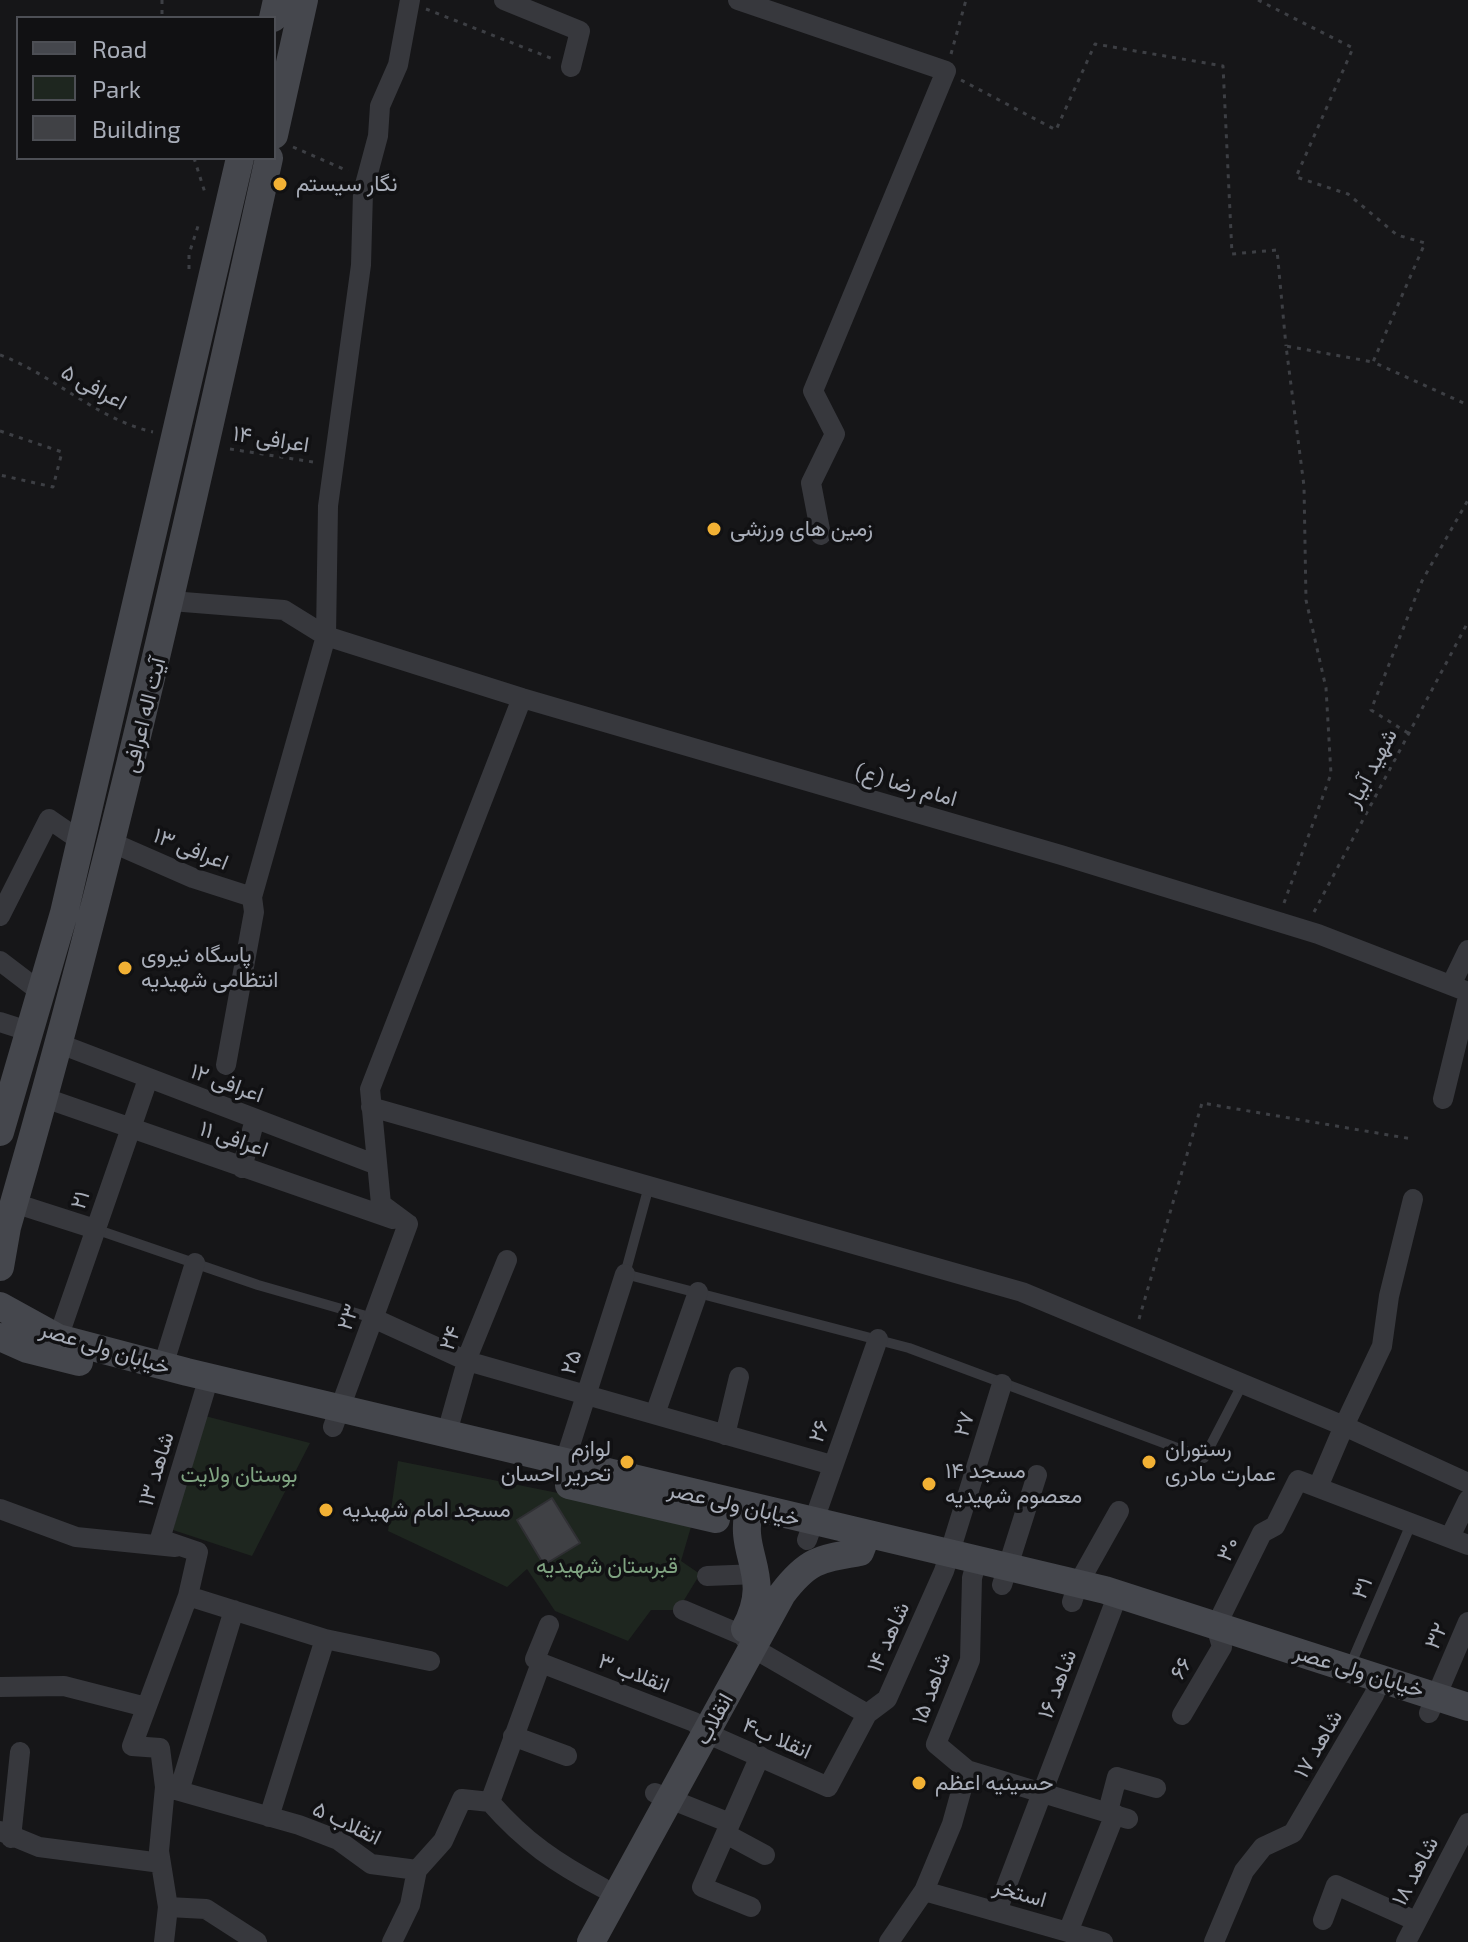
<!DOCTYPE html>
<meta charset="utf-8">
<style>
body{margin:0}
#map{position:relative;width:1468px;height:1942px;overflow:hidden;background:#161618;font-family:"Exo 2",sans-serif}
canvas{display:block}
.legend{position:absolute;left:16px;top:16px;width:260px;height:144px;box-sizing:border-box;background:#111113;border:2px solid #4d4f55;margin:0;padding:10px 14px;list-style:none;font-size:24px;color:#a8adb8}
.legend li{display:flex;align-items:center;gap:16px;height:40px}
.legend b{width:40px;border:2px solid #4d4f55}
</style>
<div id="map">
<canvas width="1468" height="1942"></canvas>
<ul class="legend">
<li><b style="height:10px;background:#45474d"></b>Road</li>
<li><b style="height:22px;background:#1e261f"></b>Park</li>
<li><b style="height:22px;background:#404145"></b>Building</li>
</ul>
</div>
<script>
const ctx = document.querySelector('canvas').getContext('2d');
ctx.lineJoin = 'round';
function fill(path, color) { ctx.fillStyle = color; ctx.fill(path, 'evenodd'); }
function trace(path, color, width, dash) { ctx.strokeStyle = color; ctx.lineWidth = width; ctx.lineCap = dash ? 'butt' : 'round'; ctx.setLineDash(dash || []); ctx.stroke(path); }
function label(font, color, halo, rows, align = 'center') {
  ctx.font = font + ' "Exo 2",Vazirmatn,sans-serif'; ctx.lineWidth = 7; ctx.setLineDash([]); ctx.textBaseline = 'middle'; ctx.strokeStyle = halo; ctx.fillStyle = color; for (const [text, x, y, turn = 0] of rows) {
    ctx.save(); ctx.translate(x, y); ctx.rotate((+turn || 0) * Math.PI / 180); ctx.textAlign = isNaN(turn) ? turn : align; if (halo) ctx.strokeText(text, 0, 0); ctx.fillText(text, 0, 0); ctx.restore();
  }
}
fill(new Path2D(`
 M205 1416 310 1443 252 1556 173 1530Z
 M398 1461 693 1520 681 1561 700 1574 678 1610H651L628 1641 555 1611 527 1569 507 1587 388 1531Z`), '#1e261f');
const building = new Path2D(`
 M552 1498 580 1543 544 1565 517 1520Z`);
fill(building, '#404145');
trace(building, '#303034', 2);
trace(new Path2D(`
 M162 0V18
 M1258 0 1353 48 1296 177 1348 194 1397 235 1425 243 1373 362 1468 405
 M426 9 553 59
 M951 54 966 0
 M961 80 1056 130 1095 44 1223 66 1232 254 1277 250 1286 346
 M293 147 348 171
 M194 158 206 196
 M189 269V254L199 223
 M0 355C54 375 96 419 153 432
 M0 431 62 452 53 487 0 475
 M230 449 313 462
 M1408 733 1371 710 1422 581 1468 500
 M1284 903 1331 774 1326 688 1306 600 1304 486 1286 346 1373 362
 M1314 912 1468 622
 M1139 1319 1202 1103 1412 1139`), '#3d3f44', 3, [4, 6]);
trace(new Path2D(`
 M649 1186 625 1274 909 1348 1204 1458 1243 1383
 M95 1229 258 1285 373 1318
 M1350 1666 1411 1524`), '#37383d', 10);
trace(new Path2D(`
 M504 0 580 31 571 67
 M738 0 946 71 813 391 835 434 811 483 821 535
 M171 601 284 610 326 636 522 698 1061 855 1318 934 1468 992
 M113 843 193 878 252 897
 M0 916 49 819 81 841
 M0 961 42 993
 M1451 985 1468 950
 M0 1022 31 1032
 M60 1044 377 1165
 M226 1065 254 912 252 897 326 636 328 506 361 265 363 192 378 136 380 106 398 65 410 0
 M45 1098 393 1219
 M1443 1099 1468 997
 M371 1107 1022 1292 1344 1426 1318 1487
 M242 1168 255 1119
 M1413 1199 1389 1296 1382 1346 1344 1426 1468 1483
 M14 1203 95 1229
 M408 1224 381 1204 370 1089 522 698
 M373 1318 467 1361 832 1465
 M58 1338 148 1079
 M163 1366 195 1263
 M655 1414 698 1292
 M333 1427 408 1224
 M725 1435 739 1377
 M446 1436 470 1351 507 1260
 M564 1464 625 1274
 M0 1509 76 1537 175 1547
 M1450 1537 1468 1500
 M807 1540 878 1339
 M707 1576 758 1574
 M1002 1585 1037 1475
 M188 1596 198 1552 160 1539 209 1377
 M1072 1602 1078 1584 1119 1511
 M683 1610 742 1635 753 1648 867 1714
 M430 1661 325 1639 188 1596 132 1746 160 1748 165 1787 299 1825 338 1840 371 1864 417 1870 443 1841 462 1799 490 1802C525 1842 556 1863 603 1888
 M541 1663 694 1722 706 1733 828 1787 867 1714 887 1699 944 1571 1002 1384
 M0 1687 64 1686 146 1707
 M1429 1713 1468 1622
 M1182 1715 1222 1647 1216 1626 1262 1533 1275 1526 1298 1480 1468 1545
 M513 1736 567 1756
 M967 1770 1128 1819
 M165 1787 159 1851 168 1907 206 1909 257 1942
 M179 1791 234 1610
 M655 1793 730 1823
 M490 1802 541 1663 535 1659 549 1625
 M1108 1811 1117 1777 1156 1788
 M269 1817 325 1639
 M0 1831 39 1847 161 1863
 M726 1834 765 1855
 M11 1838 20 1752
 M924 1891 1103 1942
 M751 1907 702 1887 760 1756
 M997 1911 1118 1594
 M1323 1920 1336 1885 1416 1921
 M1068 1932 1115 1814
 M164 1942 168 1907
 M392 1942 410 1905 417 1870
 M889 1942 924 1891 952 1824 967 1770 936 1744 970 1660 972 1578 977 1560
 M1214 1942 1244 1871 1263 1847 1293 1833 1374 1695 1381 1678
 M1406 1942 1468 1823`), '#37383d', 20);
trace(new Path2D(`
 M273 18 277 0
 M274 135 304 0
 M0 1132 64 913 240 158
 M0 1267 7 1227C110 874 190 517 269 158
 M0 1306 58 1338 187 1372 1105 1590 1468 1707
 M0 1337 27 1349 79 1362
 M569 1485 716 1519
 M745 1629C775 1574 736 1555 750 1507
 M591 1942 782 1594C808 1560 819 1559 860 1552L867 1534`), '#45474d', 28);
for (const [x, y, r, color] of [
 [280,184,8,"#f2b134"],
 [714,529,8,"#f2b134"],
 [125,968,8,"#f2b134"],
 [627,1462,8,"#f2b134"],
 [1149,1462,8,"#f2b134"],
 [929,1484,8,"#f2b134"],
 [326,1510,8,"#f2b134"],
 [919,1783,8,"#f2b134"]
]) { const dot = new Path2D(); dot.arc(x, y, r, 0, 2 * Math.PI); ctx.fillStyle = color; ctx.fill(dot); trace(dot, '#111113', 3); }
label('22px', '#a8adb8', '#111113', [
 ["نگار سیستم",296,184],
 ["زمین های ورزشی",730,529],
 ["پاسگاه نیروی",141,955],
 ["انتظامی شهیدیه",141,980],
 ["لوازم",611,1449,"right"],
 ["تحریر احسان",611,1474,"right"],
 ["رستوران",1165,1449],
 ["عمارت مادری",1165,1474],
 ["مسجد ۱۴",945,1471],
 ["معصوم شهیدیه",945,1496],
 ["مسجد امام شهیدیه",342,1510],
 ["حسینیه اعظم",935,1783]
], 'left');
label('22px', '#a8adb8', '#111113', [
 ["اعرافی ۵",94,387,29],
 ["اعرافی ۱۴",271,439,9],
 ["آیت اله اعرافی",144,715,-76],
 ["شهید آبیار",1371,768,-62],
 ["امام رضا (ع)",906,785,16],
 ["اعرافی ۱۳",191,849,22],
 ["اعرافی ۱۲",227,1083,20],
 ["اعرافی ۱۱",234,1139,19],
 ["۲۱",80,1200,-71],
 ["۲۳",348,1317,-70],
 ["۲۴",450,1338,-70],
 ["خیابان ولی عصر",105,1348,17],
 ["۲۵",571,1362,-72],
 ["۲۷",964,1424,-73],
 ["۲۶",819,1431,-70],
 ["شاهد ۱۳",156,1469,-73],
 ["خیابان ولی عصر",734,1504,13],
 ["۳۰",1228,1549,-64],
 ["۳۱",1362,1588,-67],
 ["۳۲",1436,1636,-66],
 ["شاهد ۱۴",888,1637,-66],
 ["۶۶",1181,1668,-59],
 ["خیابان ولی عصر",1359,1671,17],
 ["انقلاب ۳",634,1673,21],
 ["شاهد ۱۶",1057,1684,-69],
 ["شاهد ۱۵",931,1688,-70],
 ["انقلاب",714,1719,-61],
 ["انقلا ب۴",777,1738,24],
 ["شاهد ۱۷",1318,1744,-60],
 ["انقلاب ۵",347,1823,26],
 ["شاهد ۱۸",1415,1871,-62],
 ["استخر",1020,1893,16]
]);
label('22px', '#7fa381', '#111113', [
 ["بوستان ولایت",239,1475],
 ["قبرستان شهیدیه",607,1566]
]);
</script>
